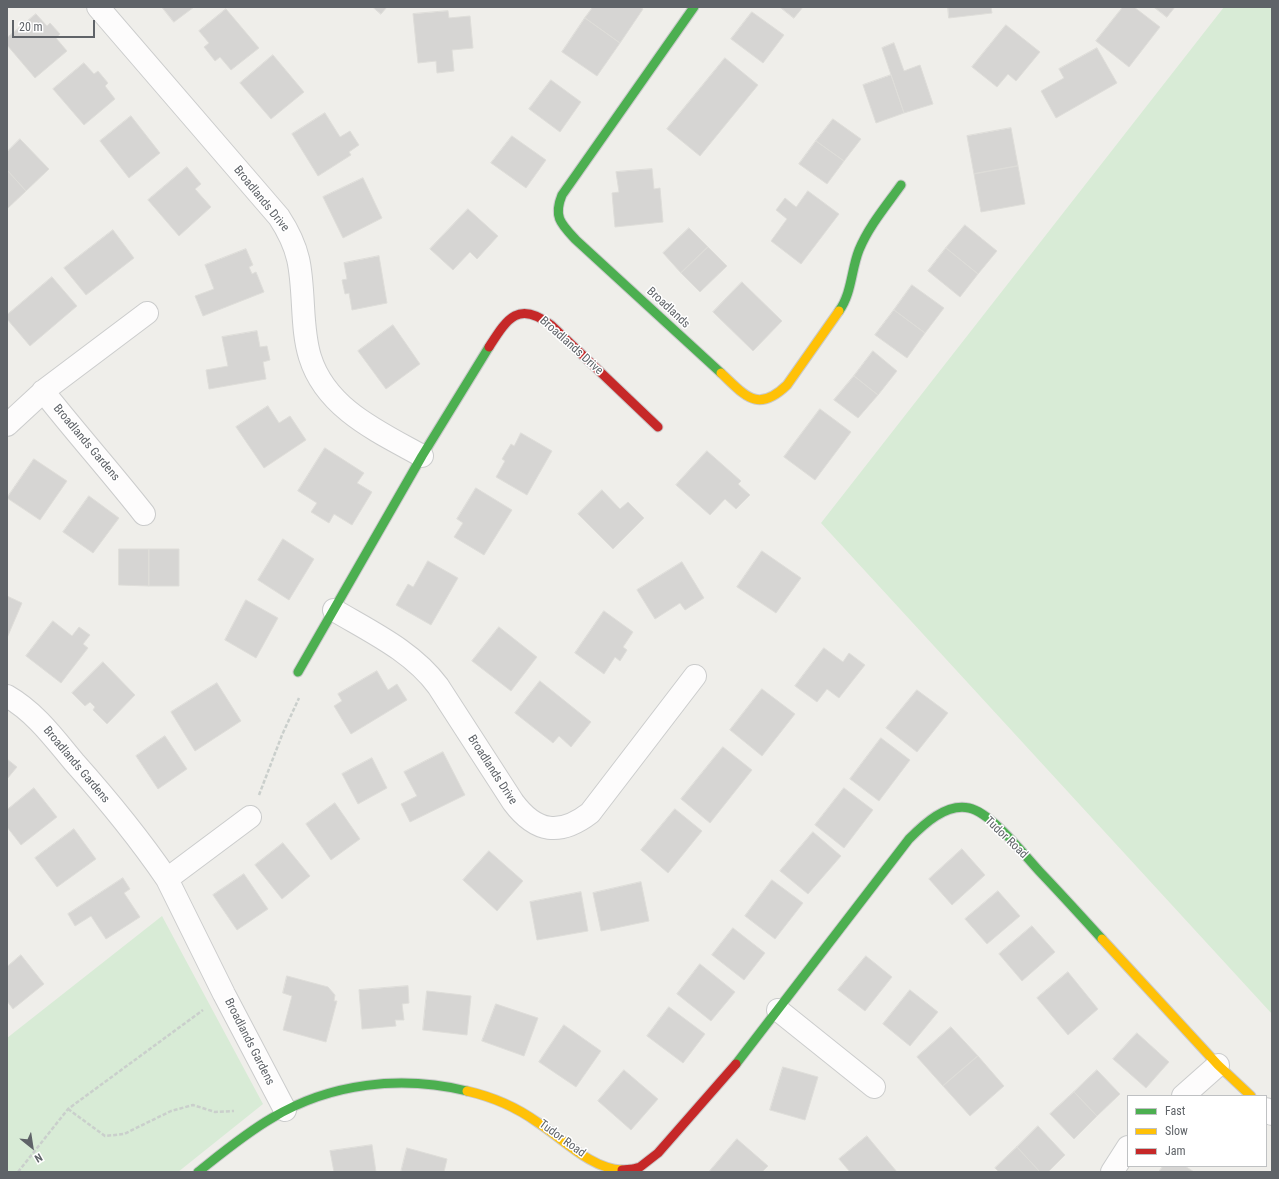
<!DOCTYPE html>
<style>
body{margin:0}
#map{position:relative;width:1279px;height:1179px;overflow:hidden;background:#efeeea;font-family:"Roboto Condensed",sans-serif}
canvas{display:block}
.frame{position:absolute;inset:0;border:8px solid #5f6368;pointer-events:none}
.legend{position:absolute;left:1127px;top:1095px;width:140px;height:72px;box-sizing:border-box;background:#fff;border:1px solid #bfc1c3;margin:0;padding:5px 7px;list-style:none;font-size:12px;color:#5f6368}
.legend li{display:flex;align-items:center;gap:8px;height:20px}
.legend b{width:20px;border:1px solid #bfc1c3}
.north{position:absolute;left:12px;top:1127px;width:40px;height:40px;-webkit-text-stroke:3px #fff;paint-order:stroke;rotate:150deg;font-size:11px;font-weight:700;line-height:16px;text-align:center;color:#5f6368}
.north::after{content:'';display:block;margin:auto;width:14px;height:18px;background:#5f6368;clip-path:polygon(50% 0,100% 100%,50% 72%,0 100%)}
.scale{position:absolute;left:12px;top:20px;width:83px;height:18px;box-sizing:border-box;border:2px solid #5f6368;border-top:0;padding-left:5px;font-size:12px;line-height:14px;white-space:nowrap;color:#5f6368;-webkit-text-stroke:3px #fff;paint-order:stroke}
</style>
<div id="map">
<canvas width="1279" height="1179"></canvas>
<div class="frame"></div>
<ul class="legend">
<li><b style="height:5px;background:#4caf50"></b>Fast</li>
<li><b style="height:5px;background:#ffc107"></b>Slow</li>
<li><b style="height:5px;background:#c62828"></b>Jam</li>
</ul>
<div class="north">N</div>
<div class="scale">20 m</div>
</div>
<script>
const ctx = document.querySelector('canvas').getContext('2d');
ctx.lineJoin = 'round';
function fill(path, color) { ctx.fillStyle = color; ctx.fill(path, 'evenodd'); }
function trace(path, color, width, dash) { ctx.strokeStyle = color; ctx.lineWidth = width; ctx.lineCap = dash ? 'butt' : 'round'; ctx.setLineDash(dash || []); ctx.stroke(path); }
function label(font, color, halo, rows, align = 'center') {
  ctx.font = font + ' "Roboto Condensed",sans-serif'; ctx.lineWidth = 3; ctx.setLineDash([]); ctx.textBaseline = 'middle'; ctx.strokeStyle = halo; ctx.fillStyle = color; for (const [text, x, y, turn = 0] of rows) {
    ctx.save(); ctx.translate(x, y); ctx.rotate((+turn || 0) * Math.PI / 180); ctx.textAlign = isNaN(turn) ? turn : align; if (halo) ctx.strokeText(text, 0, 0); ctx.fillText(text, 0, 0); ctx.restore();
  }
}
fill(new Path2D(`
 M1224 7H1272V1014L821 523Z
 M162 916 263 1104 178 1172H7V1038Z`), '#d8ebd6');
const building = new Path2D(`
 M162 7H194L174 22Z
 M373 7H387L381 14Z
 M593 7H640L643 9 620 43 585 18Z
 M780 7H803L794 18Z
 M948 7H991L992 13 949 18Z
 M1123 7H1134L1160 27 1129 67 1096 41Z
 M1154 7H1175L1167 17Z
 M226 9 259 48 231 70 220 57 215 61 204 47 209 43 199 31Z
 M448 11 449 18 470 16 473 48 452 50 454 71 437 73 436 61 418 63 413 14Z
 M752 12 784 35 763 63 731 39Z
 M36 14 47 26 50 23 60 34 56 38 67 51 35 78 7 45V38Z
 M585 18 620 43 597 76 562 52Z
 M1006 25 1040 52 1016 81 1008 74 997 87 972 67Z
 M894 43 904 71 920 65 933 104 904 113 882 48Z
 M1097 48 1117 83 1056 118 1041 91 1064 78 1059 69Z
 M273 55 304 92 271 119 240 83Z
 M725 58 758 85 700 156 667 129Z
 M84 63 94 74 98 71 108 83 105 86 115 99 84 125 53 89Z
 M891 75 904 113 876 123 863 85Z
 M551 80 581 102 560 132 529 109Z
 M325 113 340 137 350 131 359 145 349 152 351 155 318 176 292 134Z
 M131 116 160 153 129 178 100 141Z
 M833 119 861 139 844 161 816 141Z
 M1011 128 1018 166 974 174 967 136Z
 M512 136 546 160 526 188 491 163Z
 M20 139 49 169 26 191 7 170V152Z
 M816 141 844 161 827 184 799 164Z
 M1018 166 1025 204 981 212 974 174Z
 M187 167 201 184 195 189 211 207 179 236 148 200Z
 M652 169 654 189 660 188 663 222 615 227 612 193 619 192 616 172Z
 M7 170 26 191 7 209Z
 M363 178 382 218 343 238 323 197Z
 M808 191 839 214 801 264 771 241 787 219 776 210 785 198 796 207Z
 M468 209 498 236 477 259 470 252 453 270 430 249Z
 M965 225 997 251 978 274 946 248Z
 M689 228 708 247 681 273 663 253Z
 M113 230 134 258 86 295 64 268Z
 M708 247 727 266 700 292 681 273Z
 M946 248 978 274 960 297 928 271Z
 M246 249 253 265 249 267 252 274 256 272 264 292 203 316 195 296 214 289 205 265Z
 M379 256 387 303 352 310 349 293 345 294 342 280 347 279 344 263Z
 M52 277 77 306 30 346 7 319V315Z
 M742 282 782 321 753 351 713 312Z
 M912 285 944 308 925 333 894 310Z
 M894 310 925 333 907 358 875 335Z
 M393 325 420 364 386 389 358 351Z
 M257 331 260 347 267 346 270 360 263 362 266 379 209 389 206 370 228 366 222 337Z
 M873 351 897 371 878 395 854 376Z
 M854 376 878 395 858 418 834 400Z
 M268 406 279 423 290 416 306 440 264 468 236 427Z
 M820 409 851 432 815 480 784 457Z
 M521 433 552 451 527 495 496 477 505 461 502 459 511 444 514 446Z
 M325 448 364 473 357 483 372 492 352 525 334 514 329 523 311 512 317 503 298 491Z
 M707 451 741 481 738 484 750 495 736 509 725 499 710 515 676 485Z
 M34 459 67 481 40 520 7 498Z
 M476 488 512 510 484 555 454 537 463 523 457 519Z
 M602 490 620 509 628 502 644 518 613 549 578 514Z
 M89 496 119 518 93 553 63 532Z
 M283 539 314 559 289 600 258 580Z
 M119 549H149V586L119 585Z
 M149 549H179V586H149Z
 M762 551 801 578 776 613 737 587Z
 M428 561 458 578 431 625 396 605 408 584 413 587Z
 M682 562 704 598 685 610 680 603 655 619 637 590Z
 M7 596 22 603 7 638Z
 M246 600 278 618 256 658 225 640Z
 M604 611 633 632 623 647 627 650 620 661 615 657 604 674 575 653Z
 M53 621 72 636 79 627 90 635 83 644 88 648 61 683 26 656Z
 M499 627 537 657 511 691 472 661Z
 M824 648 843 662 849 653 865 665 839 698 827 689 817 702 795 686Z
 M103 662 135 695 107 724 93 710 95 707 90 702 85 706 72 693Z
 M377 671 388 690 397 684 407 700 351 734 334 706 342 701 338 694Z
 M540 681 591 722 571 747 559 736 553 743 515 713Z
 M217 683 241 721 195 751 171 712Z
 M762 689 795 714 762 756 730 730Z
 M917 690 948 713 917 752 886 728Z
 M165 736 187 769 158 789 136 756Z
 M881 738 910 760 879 801 850 779Z
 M723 747 752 770 710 823 681 799Z
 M443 752 465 795 410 822 401 804 417 796 404 772Z
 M372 758 387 788 358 804 342 774Z
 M7 759 17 767 7 779Z
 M34 788 57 817 21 845 7 827V810Z
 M844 788 873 810 844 848 815 825Z
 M335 803 360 839 331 860 306 824Z
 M675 809 702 831 668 873 641 850Z
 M74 829 96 859 57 887 35 858Z
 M813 832 841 856 808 894 780 871Z
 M283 843 310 876 282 899 255 865Z
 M962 849 985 875 952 905 929 879Z
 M489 851 523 881 497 911 463 880Z
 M244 874 268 909 237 930 213 895Z
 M123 878 130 889 124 893 140 917 106 939 91 916 75 926 68 914Z
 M772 880 803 903 775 939 745 916Z
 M641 882 649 921 601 931 593 893Z
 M998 891 1020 916 987 944 965 919Z
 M581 892 588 931 537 940 530 902Z
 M1032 926 1055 952 1022 981 999 954Z
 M733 928 765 953 744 980 712 955Z
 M21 955 44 984 13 1009 7 1001V967Z
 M866 956 892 977 865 1011 838 990Z
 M700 964 735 992 711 1021 677 994Z
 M1068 972 1098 1009 1068 1035 1037 998Z
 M287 976 328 987 335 995 334 1001H337L326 1042 283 1030 292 996 283 993Z
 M408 986 409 1003 402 1004 404 1020H395L396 1026 362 1029 359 990Z
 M910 990 938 1012 910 1046 883 1024Z
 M427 991 471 996 467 1035 423 1030Z
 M496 1004 538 1018 524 1056 482 1041Z
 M669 1007 705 1034 683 1063 647 1036Z
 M564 1025 601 1051 576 1087 539 1062Z
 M951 1027 978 1056 943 1086 917 1057Z
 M1137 1033 1169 1062 1146 1088 1113 1059Z
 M978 1056 1004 1086 970 1116 943 1086Z
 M783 1067 818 1077 805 1120 770 1110Z
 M624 1070 658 1099 631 1130 598 1101Z
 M1097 1070 1120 1094 1097 1116 1074 1092Z
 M1074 1092 1097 1116 1074 1139 1050 1114Z
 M1038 1126 1065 1155 1048 1172H1040L1017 1147Z
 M867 1136 897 1172H850L839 1159Z
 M737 1139 768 1166 762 1172H709Z
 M372 1145 376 1172H334L330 1151Z
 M1017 1147 1040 1172H999L995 1168Z
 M407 1148 447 1159 444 1172H401Z
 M1163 1166H1185L1194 1172H1159Z`);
fill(building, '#d6d5d3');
trace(building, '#deddd9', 1);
const street = new Path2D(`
 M98 7 279 217C300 249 301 268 303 306 304 324 305 341 310 357 326 409 379 432 422 456
 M43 391C76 433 111 472 144 514
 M7 425 46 389 147 313
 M334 610C371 632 412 651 438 686L513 802C536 833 560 836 590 813L695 676
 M7 696C35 712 54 738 74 762 107 799 139 838 167 879L224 994 285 1110
 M167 879 250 817
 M778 1010 874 1087
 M1183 1096 1218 1065
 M1266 1109 1272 1114
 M1112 1172 1128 1147`);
const fast = new Path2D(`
 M694 7 562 195C553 217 561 224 576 240L721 373
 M839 311C852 293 851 270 859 250 869 226 886 206 901 185
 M298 672 422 456 489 347
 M736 1064 909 839C924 824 946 803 969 808 992 813 1025 856 1041 873 1062 895 1082 917 1102 939
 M198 1172C222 1153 246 1133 272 1118 330 1083 401 1075 467 1091`);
const slow = new Path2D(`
 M721 373C745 395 757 414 787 385L839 311
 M1102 939 1218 1065 1251 1096
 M467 1091C493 1097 516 1107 537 1122 562 1138 591 1169 622 1170`);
const jam = new Path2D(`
 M489 347C507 319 518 300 551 325L658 427
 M622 1170 633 1169 640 1167 658 1153 736 1064`);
trace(street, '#cbcccc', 24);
trace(fast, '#cacacb', 11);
trace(slow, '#cacacb', 11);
trace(jam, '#cacacb', 11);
trace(new Path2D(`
 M259 795 282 735 299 698
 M68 1109 105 1136 124 1134 171 1111 193 1105 215 1112 234 1111
 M18 1172 68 1109 203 1010`), '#cacfcc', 2.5, [4, 2]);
trace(street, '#fdfcfc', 22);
trace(fast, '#4caf50', 9);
trace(slow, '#ffc107', 9);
trace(jam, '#c62828', 9);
label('12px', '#5f6368', '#fff', [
 ["Broadlands Drive",261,199,51],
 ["Broadlands",668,308,43],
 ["Broadlands Drive",571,346,42],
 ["Broadlands Gardens",86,443,50],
 ["Broadlands Gardens",76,765,50],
 ["Broadlands Drive",492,770,57],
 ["Tudor Road",1006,838,44],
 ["Broadlands Gardens",249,1042,63],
 ["Tudor Road",562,1139,36]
]);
</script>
